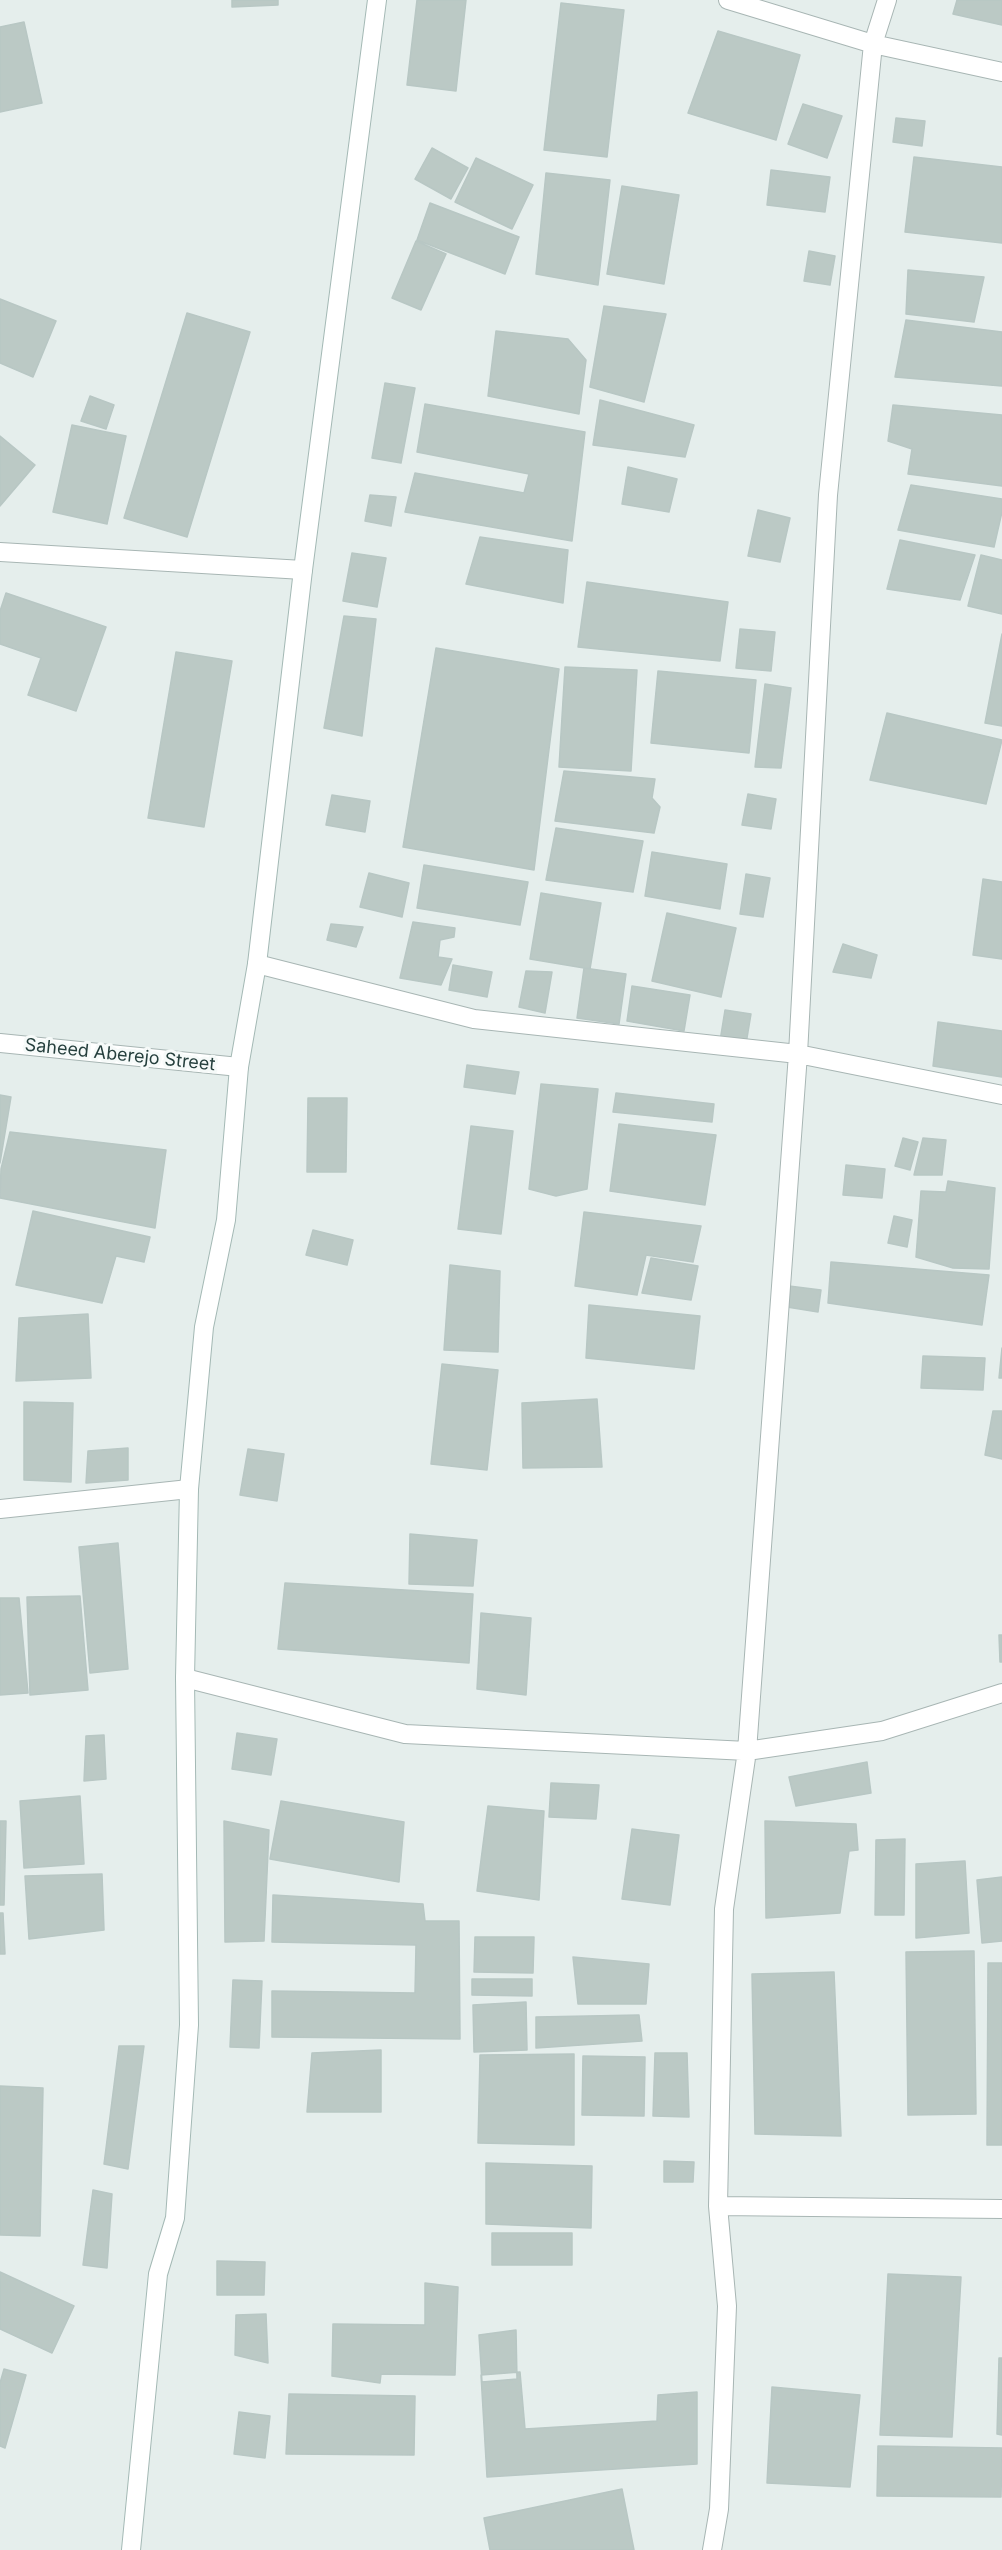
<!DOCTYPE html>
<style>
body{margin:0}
canvas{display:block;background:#e5eeec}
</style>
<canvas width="1002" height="2550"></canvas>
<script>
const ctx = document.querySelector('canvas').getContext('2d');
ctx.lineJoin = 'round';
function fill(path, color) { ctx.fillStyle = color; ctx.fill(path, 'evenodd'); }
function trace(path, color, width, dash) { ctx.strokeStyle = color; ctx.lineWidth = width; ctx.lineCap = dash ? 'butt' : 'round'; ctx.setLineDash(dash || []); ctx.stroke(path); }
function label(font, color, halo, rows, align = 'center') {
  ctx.font = font + ' Inter,sans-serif'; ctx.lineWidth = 6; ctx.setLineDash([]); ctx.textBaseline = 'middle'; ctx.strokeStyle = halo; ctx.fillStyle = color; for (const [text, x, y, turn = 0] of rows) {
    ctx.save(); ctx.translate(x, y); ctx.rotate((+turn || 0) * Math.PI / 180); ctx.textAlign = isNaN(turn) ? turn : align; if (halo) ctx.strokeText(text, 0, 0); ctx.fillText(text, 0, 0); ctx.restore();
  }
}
const building = new Path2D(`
 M232 0H278V5L232 7Z
 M417 0H466L456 91 407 85Z
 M957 0H1002V25L953 14Z
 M561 3 624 10 607 157 544 150Z
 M24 22 42 103 0 112V27Z
 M718 31 800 55 776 140 688 113Z
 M803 104 842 116 827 158 788 144Z
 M896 118 925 121 922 146 893 142Z
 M432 148 468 168 451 199 415 179Z
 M914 157 1002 167V243L905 232Z
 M476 158 533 185 512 229 455 202Z
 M771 170 830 177 825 212 767 205Z
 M546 173 610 180 598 285 536 274Z
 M622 186 679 195 664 284 607 274Z
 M430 203 519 237 505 274 417 240Z
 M416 241 446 254 421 310 392 298Z
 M809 251 835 256 830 285 804 281Z
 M908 270 984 277 974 322 906 314Z
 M0 299 56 321 33 377 0 363Z
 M604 306 666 314 644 402 590 387Z
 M187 313 250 332 187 537 124 518Z
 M906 320 1002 332V386L895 377Z
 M496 331 568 339 586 360 579 414 488 396Z
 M385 383 415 388 401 463 372 458Z
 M90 396 114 405 106 429 81 421Z
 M600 400 694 425 685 457 593 445Z
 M425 404 585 432 572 541 405 512 415 473 524 493 529 474 417 452Z
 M893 405 1002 415V486L908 474 912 449 888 441Z
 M72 425 126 436 107 524 53 512Z
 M0 436 35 465 0 506Z
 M628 467 677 479 669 512 622 504Z
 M911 485 1002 499V512L994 547 898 530Z
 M370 495 396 497 391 526 365 521Z
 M758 510 790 518 780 562 748 556Z
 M480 537 568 550 563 603 466 584Z
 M900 540 975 555 960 600 887 589Z
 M352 553 386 558 377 607 343 601Z
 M981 555 1002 560V614L968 606Z
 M587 582 728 602 720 661 578 647Z
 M6 593 106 627 76 711 28 695 41 658 0 644V611Z
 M344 616 376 619 362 736 324 728Z
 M740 629 775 632 771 671 736 668Z
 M1002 634V726L985 723Z
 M436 648 559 669 534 870 403 847Z
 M176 652 232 661 204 827 148 818Z
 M565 667 637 670 631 771 559 767Z
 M658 671 756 680 749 753 651 743Z
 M765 684 791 688 781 768 755 767Z
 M887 713 1002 740 986 804 870 780Z
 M564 771 655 779 652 798 660 807 654 833 555 821Z
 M748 794 776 799 771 829 742 825Z
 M332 795 370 801 365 832 326 825Z
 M556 828 643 841 633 892 546 880Z
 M652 852 727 864 720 909 645 896Z
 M424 865 528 882 520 925 417 908Z
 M369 873 409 883 402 917 360 907Z
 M746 874 770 878 763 917 740 914Z
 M983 879 1002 882V959L973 955Z
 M541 893 601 903 590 969 530 959Z
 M667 913 736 928 721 997 652 981Z
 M413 922 455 928 454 937 440 940 438 957 452 959 441 985 400 978Z
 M331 924 363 927 356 947 327 940Z
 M843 944 877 955 871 978 833 972Z
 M453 965 492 972 487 997 449 990Z
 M584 968 626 974 619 1024 577 1018Z
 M526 971 552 972 545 1013 519 1007Z
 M632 986 690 995 684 1031 627 1021Z
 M725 1010 751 1014 746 1044 720 1041Z
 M938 1022 1002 1031V1077L933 1066Z
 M467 1065 519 1072 515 1094 464 1087Z
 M541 1084 598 1089 587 1189 556 1196 529 1189Z
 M616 1093 714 1104 712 1122 613 1112Z
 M0 1095 11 1097 0 1163Z
 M308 1098H347L346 1172H307Z
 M619 1124 716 1135 705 1205 610 1191Z
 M471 1126 513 1131 501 1234 458 1229Z
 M10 1132 166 1150 155 1228 0 1198 1 1169Z
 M903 1138 918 1142 910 1170 895 1166Z
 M923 1138 946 1140 942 1175H914Z
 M846 1165 885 1169 882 1198 843 1195Z
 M948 1181 995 1188 989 1269 953 1268 916 1257 921 1191 946 1192Z
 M33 1211 150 1237 144 1262 116 1256 102 1303 16 1285Z
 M584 1212 701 1226 693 1262 646 1255 637 1295 575 1286Z
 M894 1216 912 1220 907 1247 888 1243Z
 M313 1230 353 1240 347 1265 306 1255Z
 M651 1258 698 1266 691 1300 642 1293Z
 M831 1262 989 1275 982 1325 828 1303Z
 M450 1265 500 1271 498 1352 444 1350Z
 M789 1286 821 1290 818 1312 787 1307Z
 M589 1305 700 1316 694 1369 586 1358Z
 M88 1314 91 1378 16 1381 19 1318Z
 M1002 1348V1378H999Z
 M923 1356 985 1358 983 1390 921 1388Z
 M442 1364 498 1370 487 1470 431 1464Z
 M597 1399 602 1467 523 1468 522 1403Z
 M24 1402 73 1403 71 1482 24 1480Z
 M993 1411H1002V1459L985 1455Z
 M128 1448V1480L86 1483 88 1451Z
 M248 1449 284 1454 277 1501 240 1495Z
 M410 1534 477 1540 473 1586 409 1584Z
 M118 1543 128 1669 90 1673 79 1547Z
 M285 1583 473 1594 469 1663 278 1649Z
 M80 1596 88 1690 30 1695 27 1597Z
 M0 1598H19L28 1693 0 1695Z
 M481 1613 531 1618 526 1695 477 1689Z
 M999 1635H1002V1662H1000Z
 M237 1733 277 1739 271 1775 232 1769Z
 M104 1735 106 1779 84 1781 86 1736Z
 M867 1762 871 1793 796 1806 789 1777Z
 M551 1783 599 1785 596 1819 549 1817Z
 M80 1796 84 1864 24 1868 20 1801Z
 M281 1801 404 1822 399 1882 270 1859Z
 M488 1806 544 1811 539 1900 477 1891Z
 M0 1821H6L4 1905H0Z
 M224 1821 269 1830 264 1941 225 1942Z
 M765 1821 856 1824 858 1850 849 1851 840 1913 766 1918Z
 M632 1829 679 1835 670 1905 622 1899Z
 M905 1839 904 1915H875L876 1840Z
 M965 1861 969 1933 916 1938V1864Z
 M102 1874 104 1930 29 1939 25 1876Z
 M1002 1877V1941L982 1943 977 1880Z
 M273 1895 423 1904 425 1921H459L460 2039 272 2037V1991L415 1993 416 1945 272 1942Z
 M0 1913H3L5 1954H0Z
 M475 1937H534L533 1973 474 1972Z
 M974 1951 976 2114 908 2115 906 1952Z
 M573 1957 649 1964 646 2004H578Z
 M988 1963H1002V2145H987Z
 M834 1972 841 2136 755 2134 752 1974Z
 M472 1979H532V1996L472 1995Z
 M233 1980 262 1981 259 2048 230 2047Z
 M526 2002 527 2050 474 2052 473 2005Z
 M639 2015 642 2041 536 2048V2017Z
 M119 2046H144L128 2169 104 2164Z
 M381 2050V2112H307L312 2053Z
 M655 2053H687L689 2117 653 2116Z
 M574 2054V2145L478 2143 480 2055Z
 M583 2056 645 2057 644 2116 582 2115Z
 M0 2086 43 2088 40 2236 0 2235Z
 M664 2161 694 2162 693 2182H664Z
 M486 2163 592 2166 591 2228 486 2224Z
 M93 2190 112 2194 107 2268 83 2265Z
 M492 2233H572V2265H492Z
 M217 2261 265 2262 264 2295H217Z
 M0 2272 74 2306 52 2353 0 2329Z
 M888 2274 961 2277 952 2437 880 2435Z
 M425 2283 458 2287 455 2375 381 2374 380 2383 332 2376 333 2324 425 2325Z
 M266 2314 268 2363 235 2355 236 2315Z
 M516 2330 517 2379 482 2382 479 2335Z
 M999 2358H1002V2435L997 2434Z
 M4 2369 26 2375 5 2448 0 2446V2383Z
 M520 2372 525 2429 657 2421 658 2395 697 2392V2464L487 2477 481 2375Z
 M772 2387 860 2395 850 2487 767 2483Z
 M289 2394 415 2396 414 2455 286 2454Z
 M239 2412 270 2416 265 2458 234 2454Z
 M878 2446 1002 2448 1001 2497 877 2496Z
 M622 2489 634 2550H490L484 2518Z`);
fill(building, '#bbc9c5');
trace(building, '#b8c7c4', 1.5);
const street = new Path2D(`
 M728 0 873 44 1002 72
 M0 552 303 570
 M257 964 474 1019 798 1054 1002 1095
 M0 1043 239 1067
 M0 1509 189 1489
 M185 1678 405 1734 747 1751 882 1731 1002 1693
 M718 2206 1002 2209
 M712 2550 719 2509 727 2306 718 2206 724 1909 747 1751 798 1054 828 495 873 44 887 0`);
const secondary = new Path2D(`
 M131 2550 158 2274 175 2218 189 2025 185 1678 189 1489 204 1327 226 1220 239 1067 257 964 303 570 377 0`);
trace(street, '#a8b6b4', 20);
trace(secondary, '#a4b9b5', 20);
trace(street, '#fff', 18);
trace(secondary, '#fff', 18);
label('18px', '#253f3d', '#f6faf9', [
 ["Saheed Aberejo Street",120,1055,6]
]);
</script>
